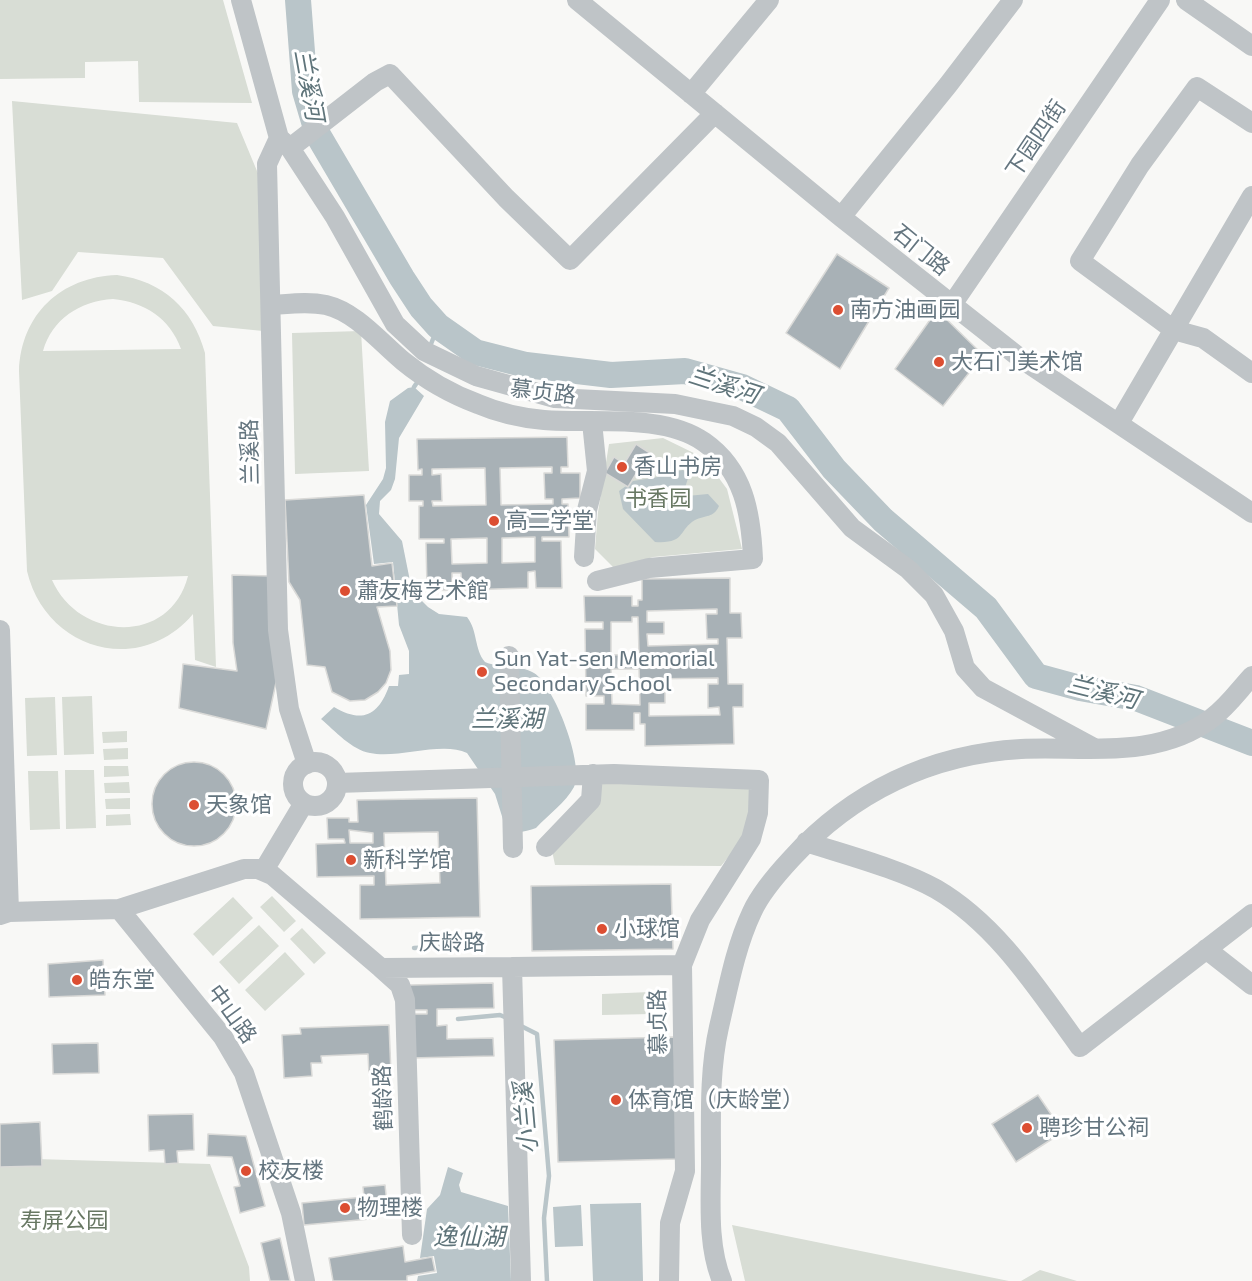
<!DOCTYPE html>
<meta charset="utf-8">
<style>
body{margin:0}
canvas{display:block;background:#f8f8f6}
</style>
<canvas width="1252" height="1281"></canvas>
<script>
const ctx = document.querySelector('canvas').getContext('2d');
ctx.lineJoin = 'round';
function fill(path, color) { ctx.fillStyle = color; ctx.fill(path, 'evenodd'); }
function trace(path, color, width, dash) { ctx.strokeStyle = color; ctx.lineWidth = width; ctx.lineCap = dash ? 'butt' : 'round'; ctx.setLineDash(dash || []); ctx.stroke(path); }
function label(font, color, halo, rows, align = 'center') {
  ctx.font = font + ' "Exo 2","Noto Sans SC",sans-serif'; ctx.lineWidth = 6; ctx.setLineDash([]); ctx.textBaseline = 'middle'; ctx.strokeStyle = halo; ctx.fillStyle = color; for (const [text, x, y, turn = 0] of rows) {
    ctx.save(); ctx.translate(x, y); ctx.rotate((+turn || 0) * Math.PI / 180); ctx.textAlign = isNaN(turn) ? turn : align; if (halo) ctx.strokeText(text, 0, 0); ctx.fillText(text, 0, 0); ctx.restore();
  }
}
fill(new Path2D(`
 M0 0H223L252 103 139 102 138 61 85 62V78L0 79Z
 M12 101 237 123 262 183 263 331 213 326 163 258 78 252 52 291 22 300Z
 M117 275C163 281 193 309 205 353L216 667 195 660 193 614C139 678 45 649 27 571L19 371C21 314 61 277 117 275ZM113 299C144 302 170 318 181 349L43 351C52 319 80 301 113 299ZM188 576C170 646 79 641 52 580Z
 M361 331 369 471 295 474 292 333Z
 M663 438 704 458 727 489 742 549 653 557 614 568 595 549 598 512 609 444Z
 M92 696 94 754 64 755 62 697Z
 M55 697 57 755 27 756 25 698Z
 M127 731V742L103 743 102 732Z
 M128 748V759L104 760 103 749Z
 M104 766H128L129 776 104 777Z
 M65 770H94L96 828 66 829Z
 M28 771H58L60 829 30 830Z
 M601 781 750 784 749 832 721 866 555 865 549 836Z
 M129 782 130 793H105L104 783Z
 M130 798V809H106L105 799Z
 M130 814 131 825 106 826V815Z
 M272 896 296 921 284 932 260 907Z
 M233 897 253 918 213 956 193 934Z
 M259 925 279 946 239 984 219 962Z
 M302 928 326 953 314 964 290 939Z
 M285 952 305 974 265 1011 245 990Z
 M650 992 651 1014 602 1015V994Z
 M0 1158 210 1164 249 1267 250 1281H0Z
 M732 1225 1009 1281H745Z
 M1040 1270 1077 1281H1021Z`), '#d8ddd5');
fill(new Path2D(`
 M414 387 424 396 399 438 395 479 391 490 380 501 379 514 402 541 412 591 428 607 439 614 467 617C478 631 474 649 485 662 501 669 519 664 534 673 554 685 585 766 574 787 566 802 548 815 536 828 527 831 515 835 506 829L495 794 467 753C442 741 398 759 370 753 352 750 335 731 321 719L334 707C361 723 378 717 389 686H398L399 675 409 674V651L399 625 393 562 374 564 366 505 383 479 386 468 385 422 390 401 408 388Z
 M678 458 680 464 667 467V473L683 470 689 475 684 491 687 496 708 494 719 506C714 518 705 515 695 520 678 530 686 544 655 542L623 509 619 491 633 481 658 477 664 460Z
 M448 1167 463 1173 459 1185 461 1192 508 1206 511 1281H417L418 1276 437 1273 434 1256 420 1258 427 1209 440 1195Z
 M641 1203 643 1281H593L590 1204Z
 M581 1205 583 1246 555 1247 553 1207Z`), '#b9c5c9');
trace(new Path2D(`
 M431 344 438 326
 M414 387 416 384
 M414 948 477 945
 M458 1019 500 1015 507 1018
 M519 1025 537 1034 549 1176 544 1218 547 1281`), '#b9c5c9', 4.5);
trace(new Path2D(`
 M298 0 305 91 318 135 402 278 421 307 438 326 475 352 526 365 611 375 685 371 742 387 788 409 834 469 883 520 986 608 1036 676 1080 688 1136 698 1252 743`), '#b9c5c9', 26);
const building = new Path2D(`
 M837 254 889 288 840 369 786 333Z
 M937 310 983 355 943 406 895 369Z
 M567 437 568 467H561V473H580V498L562 499V504H568L569 537H542V541H561L562 588H536L535 571 528 572V588L462 590 461 573H452V590H427L426 543H444V539H419V506H423V501H409V475H422V469L418 470 417 439ZM552 467V473H544L545 499H553V504L501 505 500 468ZM485 468 486 505 433 506 432 501H442L441 474 432 475V469ZM535 537V562L502 563V538ZM487 538V563L452 564 451 539Z
 M636 444 653 455 647 464 637 458 632 465 639 469 628 487 605 473 614 457 624 464Z
 M364 495 372 566 392 563 397 606 377 607 390 651 391 670 386 683 378 692 365 700 350 701 332 692 325 667 307 665 300 600 289 582 285 500Z
 M232 575 271 576 277 678 266 729 179 708 183 664 237 671 233 643Z
 M730 578V613H741L742 638H727L728 684H743V707H733L734 744 645 746V724H640V713H634V730H586V704H604V696H586L585 629H603V622H585L584 596H632V606H638V600H642V579ZM717 609V614H706L707 639H718V644L648 646 647 634H664V622H647V611ZM632 617H638L639 654 611 655V622H632ZM611 669H639L640 705 612 704ZM718 678V684H708V708L719 707 720 715 649 716V703H665V692H648V679Z
 M152 804a42 42 0 1 1 84 0a42 42 0 1 1-84 0Z
 M477 798 480 917 360 919V885H374V876L317 877 316 844 345 843 344 839H328L327 818H349V822H358L357 800ZM349 830 373 833V843H350ZM438 832 440 883 386 885 384 833Z
 M671 884 673 949 532 951 531 886Z
 M103 960 105 995 49 997 48 964Z
 M493 983 494 1008 437 1009V1026L447 1025V1039L493 1038 494 1056 411 1058 410 1014H427V1010H410V985Z
 M389 1025 391 1074 369 1075 368 1054 321 1056 322 1063H311L312 1076 284 1078 282 1035 301 1034 300 1028Z
 M674 1037 678 1159 558 1162 554 1040Z
 M98 1043 99 1073 53 1074 52 1044Z
 M1038 1095 1063 1132 1016 1162 992 1124Z
 M193 1114 194 1150 177 1151 178 1163 165 1164 164 1150 149 1151 148 1115Z
 M40 1122 42 1166 0 1167V1124Z
 M208 1134 246 1136 265 1206 240 1213 234 1187 240 1186 232 1157 207 1156Z
 M385 1185 388 1213 370 1214V1219L304 1225 302 1203 364 1197 363 1187Z
 M280 1238 290 1281H270L261 1243Z
 M403 1246 405 1262 432 1257 435 1271 407 1276V1281H333L329 1258Z`);
fill(building, '#a8b1b6');
trace(building, '#dadad8', 1.5);
trace(new Path2D(`
 M241 0 279 138 290 148 335 217 395 324 424 351 476 376 555 398 675 404 733 416 756 427 778 443 852 528 908 569 934 595 954 631 965 668 983 688 1096 749
 M577 0 841 217 1020 358 1252 513
 M1186 0 1252 46
 M691 94 769 0
 M1252 123 1197 87 1140 165 1080 261 1174 330 1203 338 1252 373
 M279 138 267 164 278 630 289 709 307 764
 M290 148 375 82 390 74 506 198 570 260 715 113
 M841 217 948 85 1013 0
 M271 305C289 304 308 301 326 305 356 312 380 342 403 361 425 379 451 394 478 404 499 413 521 418 544 420 593 424 663 413 704 442 744 470 751 513 753 559L649 568 597 581
 M951 306 1160 0
 M1119 423 1252 196
 M584 557 587 510 597 471 592 422
 M0 630 9 912
 M509 656 513 848
 M293 784a22 22 0 1 1 44 0a22 22 0 1 1-44 0Z
 M337 783 614 774 759 780 758 813 751 839 700 920 682 965 685 1171 670 1223 669 1281
 M806 842C846 855 900 869 936 889 998 925 1039 991 1080 1047L1252 914
 M546 847 591 800 593 774
 M264 870 304 803
 M119 909 244 869H258L272 875 381 968 512 967 521 1281
 M0 915 9 912 119 909 223 1037 244 1073 291 1213 305 1281
 M1206 949 1252 985
 M512 967 682 965
 M381 968 400 985 405 1000 412 1235
 M722 1281C707 1245 711 1200 711 1162 711 1117 709 1071 719 1027 728 989 735 948 752 912 761 892 778 873 792 858 852 792 931 754 1021 749 1085 746 1157 760 1212 718 1228 706 1239 690 1252 676`), '#bfc4c7', 20);
for (const [x, y, r, color] of [
 [838,310,6,"#dc4e32"],
 [939,362,6,"#dc4e32"],
 [622,467,6,"#dc4e32"],
 [494,521,6,"#dc4e32"],
 [345,591,6,"#dc4e32"],
 [482,672,6,"#dc4e32"],
 [194,805,6,"#dc4e32"],
 [351,860,6,"#dc4e32"],
 [602,929,6,"#dc4e32"],
 [77,980,6,"#dc4e32"],
 [616,1100,6,"#dc4e32"],
 [1027,1128,6,"#dc4e32"],
 [246,1171,6,"#dc4e32"],
 [345,1208,6,"#dc4e32"]
]) { const dot = new Path2D(); dot.arc(x, y, r, 0, 2 * Math.PI); ctx.fillStyle = color; ctx.fill(dot); trace(dot, '#fff', 2); }
label('22px', '#64757f', '#fff', [
 ["下园四街",1036,139,-56],
 ["石门路",921,250,39],
 ["慕贞路",543,392,7],
 ["兰溪路",250,452,-91],
 ["庆龄路",452,943],
 ["中山路",232,1014,54],
 ["慕贞路",658,1022,-91],
 ["鹤龄路",383,1098,-92]
]);
label('22px', '#64757f', '#fff', [
 ["南方油画园",850,310],
 ["大石门美术馆",951,362],
 ["香山书房",634,467],
 ["高二学堂",506,521],
 ["蕭友梅艺术館",357,591],
 ["Sun Yat-sen Memorial",494,659],
 ["Secondary School",494,684],
 ["天象馆",206,805],
 ["新科学馆",363,860],
 ["小球馆",614,929],
 ["皓东堂",89,980],
 ["体育馆（庆龄堂）",628,1100],
 ["聘珍甘公祠",1039,1128],
 ["校友楼",258,1171],
 ["物理楼",357,1208]
], 'left');
label('22px', '#687863', '#fff', [
 ["书香园",658,499],
 ["寿屏公园",64,1221]
]);
label('italic 24px', '#5f747a', '#fff', [
 ["兰溪河",309,85,80],
 ["兰溪河",724,385,18],
 ["兰溪河",1103,692,14],
 ["兰溪湖",507,719],
 ["小兰溪",526,1118,-95],
 ["逸仙湖",469,1237]
]);
</script>
